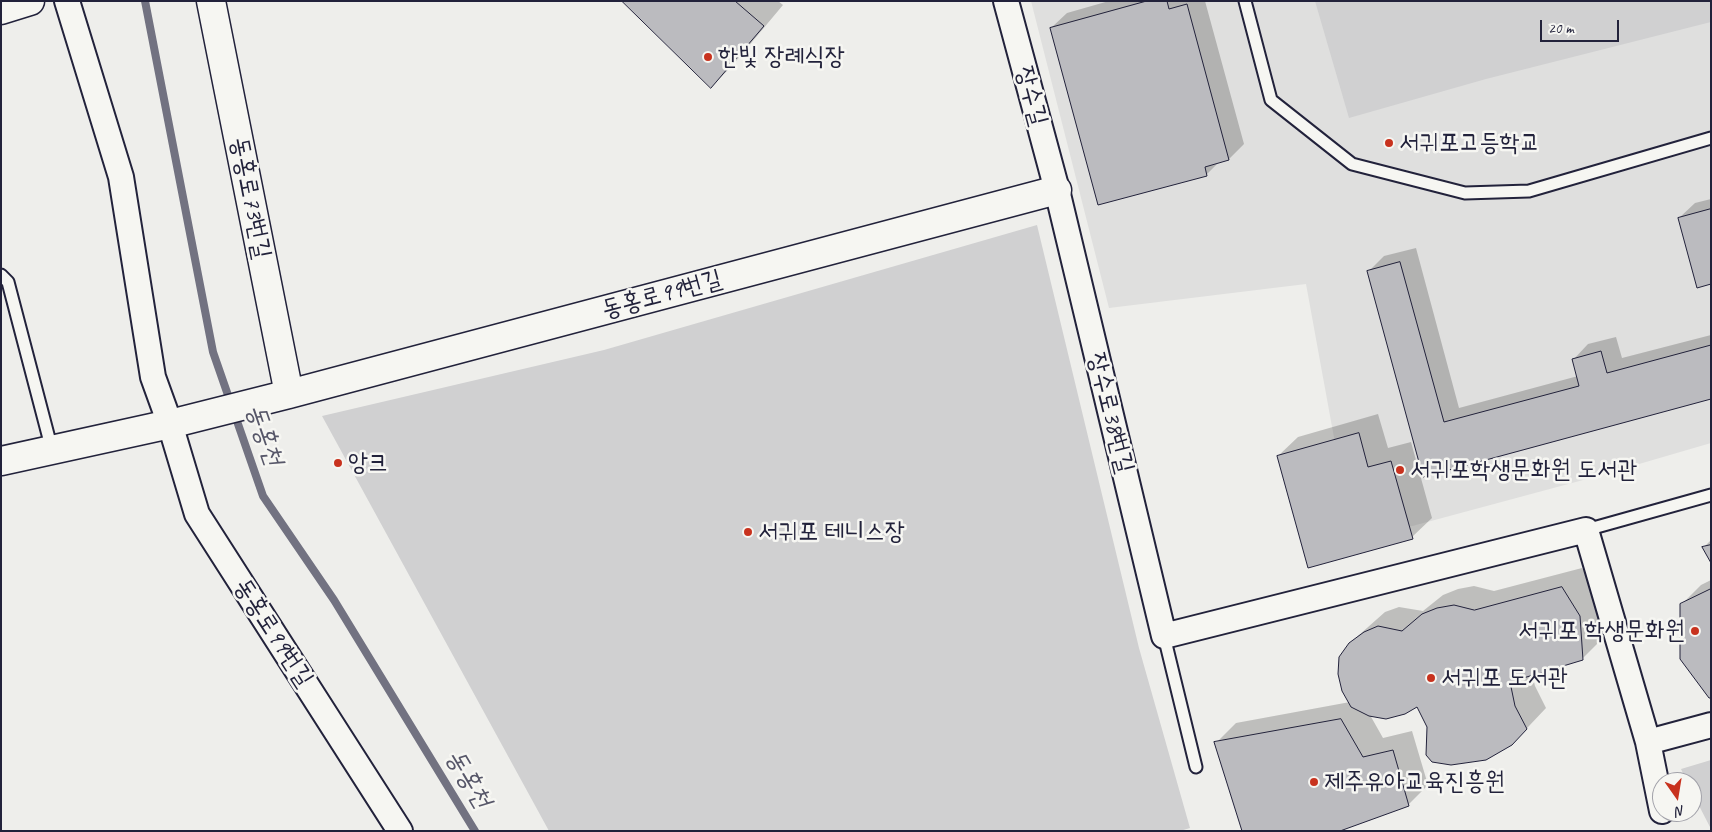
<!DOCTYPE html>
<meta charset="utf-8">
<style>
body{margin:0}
#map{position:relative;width:1712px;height:832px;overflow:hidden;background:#eeeeeb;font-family:Caveat,sans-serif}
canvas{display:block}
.frame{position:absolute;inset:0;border:2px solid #22223b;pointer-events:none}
.north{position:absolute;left:1652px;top:772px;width:50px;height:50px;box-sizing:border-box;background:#f6f6f2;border:1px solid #a1a1a9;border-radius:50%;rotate:167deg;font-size:14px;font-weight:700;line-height:20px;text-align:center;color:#22223b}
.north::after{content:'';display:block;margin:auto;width:18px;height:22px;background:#c8321e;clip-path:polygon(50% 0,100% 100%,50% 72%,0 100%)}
.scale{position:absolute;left:1540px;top:20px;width:79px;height:22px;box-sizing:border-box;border:2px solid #22223b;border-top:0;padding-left:6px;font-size:15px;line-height:18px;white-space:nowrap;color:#22223b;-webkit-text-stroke:4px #f6f6f2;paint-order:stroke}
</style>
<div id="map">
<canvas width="1712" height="832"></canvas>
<div class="frame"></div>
<div class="north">N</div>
<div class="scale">20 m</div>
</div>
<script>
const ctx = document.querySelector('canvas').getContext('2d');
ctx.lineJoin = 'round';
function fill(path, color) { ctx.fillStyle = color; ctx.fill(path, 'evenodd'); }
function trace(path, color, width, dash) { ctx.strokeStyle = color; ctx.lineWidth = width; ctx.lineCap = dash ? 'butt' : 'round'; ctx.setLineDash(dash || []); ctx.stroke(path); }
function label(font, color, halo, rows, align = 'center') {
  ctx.font = font + ' Caveat,"Poor Story",sans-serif'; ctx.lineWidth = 5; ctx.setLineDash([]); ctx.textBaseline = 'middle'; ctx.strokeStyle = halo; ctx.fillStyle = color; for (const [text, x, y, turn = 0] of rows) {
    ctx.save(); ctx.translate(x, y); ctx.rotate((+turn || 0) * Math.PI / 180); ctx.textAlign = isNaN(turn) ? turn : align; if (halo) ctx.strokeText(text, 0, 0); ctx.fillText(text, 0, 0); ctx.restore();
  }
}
fill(new Path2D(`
 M1031 1H1711V443L1598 476 1353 542 1306 284 1109 308Z`), '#dfdfde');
fill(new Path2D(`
 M1315 1H1711V22L1486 79 1349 118Z
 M1037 225 1139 648 1190 828 1180 831H549L322 416 604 350Z
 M1711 760V829L1692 792V782H1687L1681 769Z`), '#d0d0d1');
fill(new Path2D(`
 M624 1H778L783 5 731 67 711 87Z
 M1109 1H1205L1244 144 1229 159 1219 162 1206 175 1051 28 1067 13Z
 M1711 199V283L1679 218 1695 203Z
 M1416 248 1459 408 1578 376 1573 360 1588 344 1616 337 1622 358 1711 335V398L1424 476 1368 272 1384 256Z
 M1378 414 1388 448 1411 442 1432 518 1412 537 1278 456 1298 437Z
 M1711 540V560L1704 547Z
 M1582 568 1599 596 1602 639 1582 659 1532 674 1535 686 1546 708 1512 744 1428 727 1417 705 1370 715 1383 738 1412 731 1428 785 1408 805 1216 743 1236 723 1350 702V643L1385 612 1399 607 1423 611 1443 595 1458 589 1474 586 1494 591Z
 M1711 580V696L1681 605 1701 585Z`), '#0003');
trace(new Path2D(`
 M145 1 213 352 263 496 334 600 475 831`), '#727281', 8);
const building = new Path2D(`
 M622 1H735L764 26 711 88Z
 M1147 1H1167L1169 9 1187 4 1229 160 1205 167 1207 176 1098 205 1050 28Z
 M1711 209V284L1697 288 1678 218Z
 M1400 262 1444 422 1579 386 1572 359 1601 351 1607 373 1711 345V399L1423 477 1367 271Z
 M1359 433 1368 467 1391 461 1413 539 1308 568 1277 456Z
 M1711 545V563L1702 547Z
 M1562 587 1580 616 1583 660 1510 682 1515 706 1527 729 1512 745 1486 760 1451 765 1432 762 1426 755 1427 727 1417 707 1405 714 1386 719 1369 716 1351 707 1342 691 1338 674 1339 657 1349 643 1364 632 1378 626 1402 631 1422 614 1437 608 1454 605 1474 610Z
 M1711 589V698H1709L1680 659V604Z
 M1341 719 1363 757 1393 750 1409 806 1340 831H1242L1214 742Z`);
fill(building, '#bbbbbf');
trace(building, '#22223b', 1);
const lane = new Path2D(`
 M1245 1 1271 100 1352 164 1465 193 1529 191 1711 138
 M1 275 8 282 52 450
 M1586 530 1711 495
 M1164 636 1196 767`);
const street = new Path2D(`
 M67 1 121 177 153 377 170 424 197 514 400 831
 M1006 1 1057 190 1164 636 1586 530 1648 742 1711 725
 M1648 742 1662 811`);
const secondary = new Path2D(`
 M211 1 289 394
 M1 10 30 1
 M1 461 170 424 289 394 1057 190`);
trace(lane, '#22223b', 15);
trace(street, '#22223b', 28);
trace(secondary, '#22223b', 31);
trace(lane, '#f6f6f2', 11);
trace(street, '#f6f6f2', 24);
trace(secondary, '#f6f6f2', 28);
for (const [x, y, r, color] of [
 [708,57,5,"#c8321e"],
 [1389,143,5,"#c8321e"],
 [338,463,5,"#c8321e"],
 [1400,470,5,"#c8321e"],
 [748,532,5,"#c8321e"],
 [1695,631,5,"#c8321e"],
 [1431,678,5,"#c8321e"],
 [1314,782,5,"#c8321e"]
]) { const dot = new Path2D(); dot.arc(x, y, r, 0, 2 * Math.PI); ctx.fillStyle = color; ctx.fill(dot); trace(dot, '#f6f6f2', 2); }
label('25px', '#22223b', '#f6f6f2', [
 ["한빛 장례식장",718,57],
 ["서귀포고등학교",1399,143],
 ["앙크",348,463],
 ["서귀포학생문화원 도서관",1410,470],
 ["서귀포 테니스장",758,532],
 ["서귀포 학생문화원",1685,631,"right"],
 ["서귀포 도서관",1441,678],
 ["제주유아교육진흥원",1324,782]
], 'left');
label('25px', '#22223b', '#f6f6f2', [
 ["장수길",1031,96,75],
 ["동홍로73번길",250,198,79],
 ["동홍로99번길",662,295,-15],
 ["장수로38번길",1110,413,76],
 ["동홍로99번길",273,633,57]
]);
label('italic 26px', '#575769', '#f6f6f2', [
 ["동홍천",264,435,71],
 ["동홍천",468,779,59]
]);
</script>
